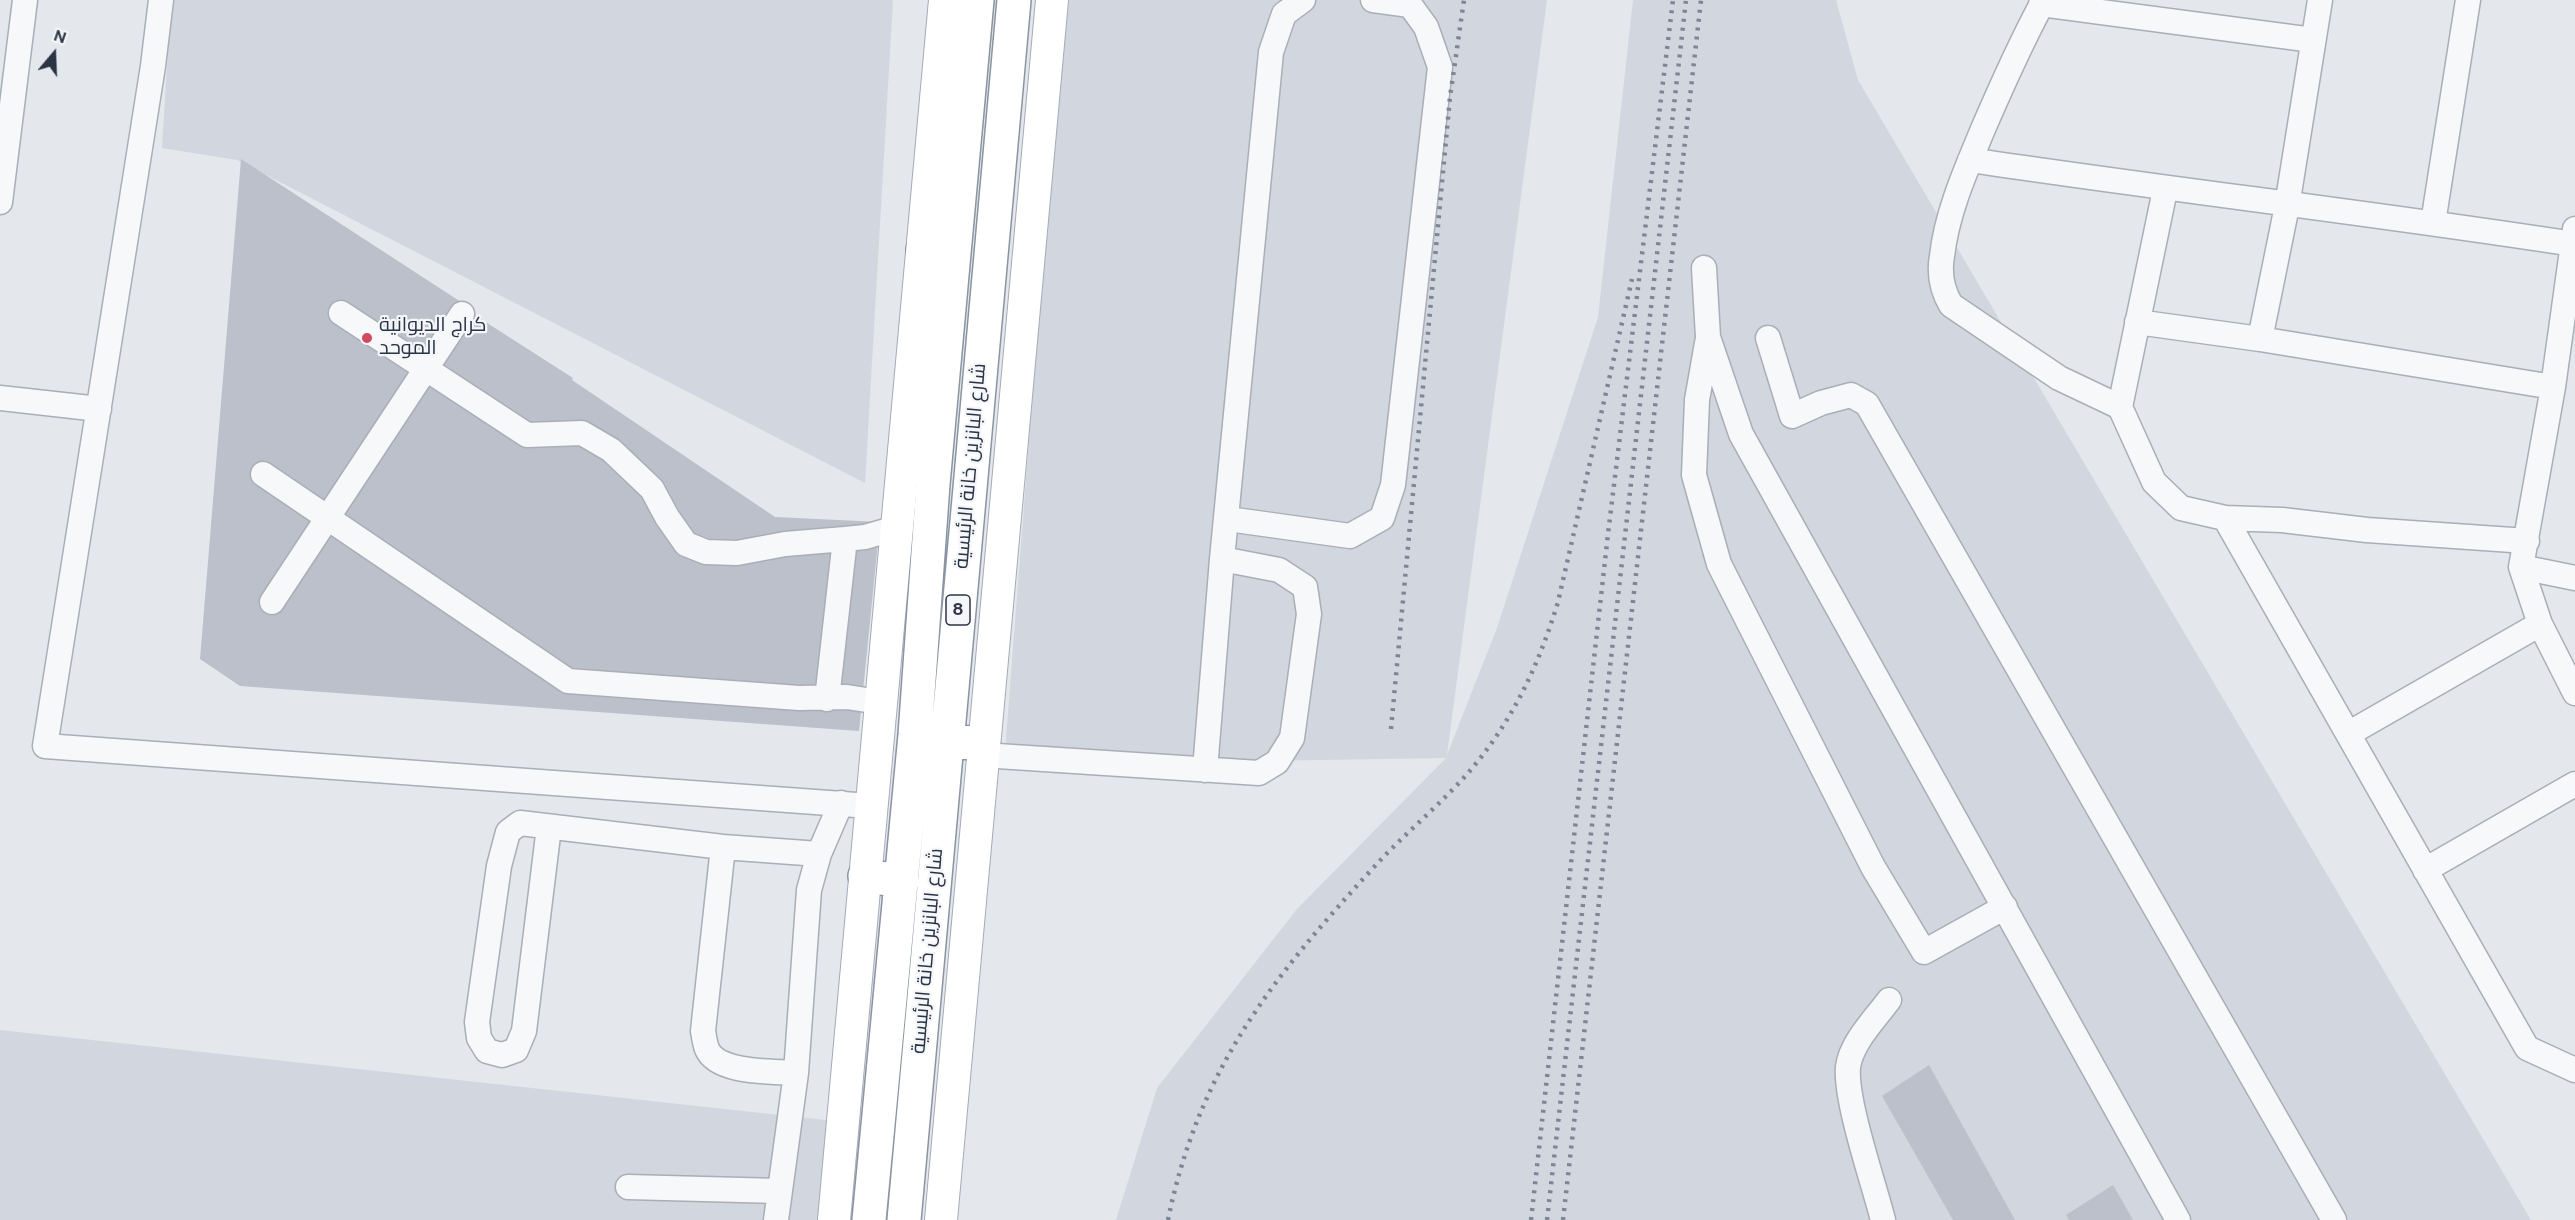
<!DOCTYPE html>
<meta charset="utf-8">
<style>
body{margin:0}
#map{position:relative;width:2575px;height:1220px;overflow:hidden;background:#e4e7ec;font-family:"DM Sans",sans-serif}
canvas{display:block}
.north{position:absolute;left:24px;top:24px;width:60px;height:60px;-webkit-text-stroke:4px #f4f6f9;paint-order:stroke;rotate:19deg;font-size:16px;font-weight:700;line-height:24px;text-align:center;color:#2b3445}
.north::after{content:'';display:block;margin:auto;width:21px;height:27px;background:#2b3445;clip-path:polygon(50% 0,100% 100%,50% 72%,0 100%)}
</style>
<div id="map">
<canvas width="2575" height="1220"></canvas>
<div class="north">N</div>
</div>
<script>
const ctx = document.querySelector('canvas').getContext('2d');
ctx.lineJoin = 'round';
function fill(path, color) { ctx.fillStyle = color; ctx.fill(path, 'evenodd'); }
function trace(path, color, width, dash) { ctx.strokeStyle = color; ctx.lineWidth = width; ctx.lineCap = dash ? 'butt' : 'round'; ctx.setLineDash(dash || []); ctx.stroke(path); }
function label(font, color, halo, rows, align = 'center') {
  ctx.font = font + ' "DM Sans",Cairo,sans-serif'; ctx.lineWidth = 4.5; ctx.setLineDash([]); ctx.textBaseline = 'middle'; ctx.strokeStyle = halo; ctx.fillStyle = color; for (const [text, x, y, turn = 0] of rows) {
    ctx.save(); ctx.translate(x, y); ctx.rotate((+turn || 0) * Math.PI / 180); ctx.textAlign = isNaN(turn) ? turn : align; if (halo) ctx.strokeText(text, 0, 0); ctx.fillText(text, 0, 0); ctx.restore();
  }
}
fill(new Path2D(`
 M171 0H893L865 483 237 160 162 148Z
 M1063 0H1547L1447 755 1497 628 1598 317 1633 0H1836L1858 80 2531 1220H1116L1157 1088 1297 909 1446 758 1004 765Z
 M0 1030 862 1124 855 1220H0Z`), '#d2d6de');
fill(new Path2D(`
 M241 159 461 302 459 305 573 378 572 380 775 517 880 522 859 731 240 686 200 659Z
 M1929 1065 2015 1220H1953L1882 1096Z
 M2113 1185 2133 1220H2069L2066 1215Z`), '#bbc0ca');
const minor = new Path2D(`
 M161 0 153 66 45 746 870 806
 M2044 0C2021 42 2002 85 1983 129 1966 170 1947 212 1942 256 1939 273 1942 290 1951 305L2059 378 2120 407 2154 482 2181 508 2225 518 2282 520 2367 530 2527 541
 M2041 4 2313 40
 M1970 160C2171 190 2372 213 2573 244
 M0 202 25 0
 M2433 223 2468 0
 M2575 229 2553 387 2521 567 2540 624 2575 693
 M1704 268 1708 337 1741 434 2178 1220
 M341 313 527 435 582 433 611 450 652 489 667 517 686 544 706 552 737 553 785 544 845 539
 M2137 322 2260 339 2553 387
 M1768 338 1792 416 1821 403 1851 395 1867 404 2334 1220
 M2260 339 2287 206 2320 0
 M1707 343 1697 400 1694 475 1719 564 1873 867 1924 952 2005 907
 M0 398 99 409
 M2120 407 2165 190
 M263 474 568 681 799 698 847 697 879 702
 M2225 518 2527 1048 2575 1070
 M1228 519 1350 536 1382 518 1393 485 1440 67 1426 27 1410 5 1373 0
 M2521 567 2575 578
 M272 602 462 314
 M827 699 845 539 865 537 896 528
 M2348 734 2540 624
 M982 755 1259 773 1277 762 1292 738 1309 614 1305 587 1279 570 1222 559 1271 52 1284 14 1303 0
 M1205 770 1222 559
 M549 827 524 1031 516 1050 502 1055 487 1051 479 1038 477 1022 499 866 508 832 520 823 723 847 819 854
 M723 847 703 1031C704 1037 705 1044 707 1049 718 1074 773 1071 796 1073
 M2425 870 2575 784
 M628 1187 779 1191
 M776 1220 796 1073 809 890 819 854 841 803
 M1883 1220C1874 1184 1845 1101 1848 1067 1851 1043 1875 1019 1889 1000`);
const major = new Path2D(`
 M834 1220 945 0
 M941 1220 1052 0`);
const highway = new Path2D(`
 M923 250 952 252
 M947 742 983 743
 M865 876 902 881
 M869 1220 915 735 933 484 977 0
 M904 1220 1014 0`);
trace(minor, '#a9aeb7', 27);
trace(major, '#a3abb8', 34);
trace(highway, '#8b94a3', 36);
trace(minor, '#f7f8fa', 24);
trace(major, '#fff', 32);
trace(highway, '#fff', 33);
trace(new Path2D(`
 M1391 729 1450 97 1464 0
 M1168 1220C1199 1068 1273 977 1375 866 1406 832 1444 802 1474 766 1515 716 1539 664 1558 602L1632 279
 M1531 1220 1608 534 1673 0
 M1547 1220 1686 0
 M1563 1220 1701 0`), '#7d8696', 4.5, [3, 6]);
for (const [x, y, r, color] of [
 [367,338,6,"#d1495b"]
]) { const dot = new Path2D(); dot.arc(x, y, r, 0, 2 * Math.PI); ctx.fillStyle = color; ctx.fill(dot); trace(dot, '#f4f6f9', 2); }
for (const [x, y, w] of [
 [958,610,24]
]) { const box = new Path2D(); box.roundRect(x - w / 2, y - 15, w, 30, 4.5); ctx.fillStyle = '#f4f6f9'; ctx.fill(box); trace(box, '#2b3445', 1.5); }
label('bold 18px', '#2b3445', null, [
 ["8",958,610]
]);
label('20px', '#2b3445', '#f4f6f9', [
 ["كراج الديوانية",379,326],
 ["الموحد",379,349]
], 'left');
label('20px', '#2b3445', '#f4f6f9', [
 ["شارع البانزين خانة الرئيسية",971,466,-85],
 ["شارع البانزين خانة الرئيسية",928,951,-85]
]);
</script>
